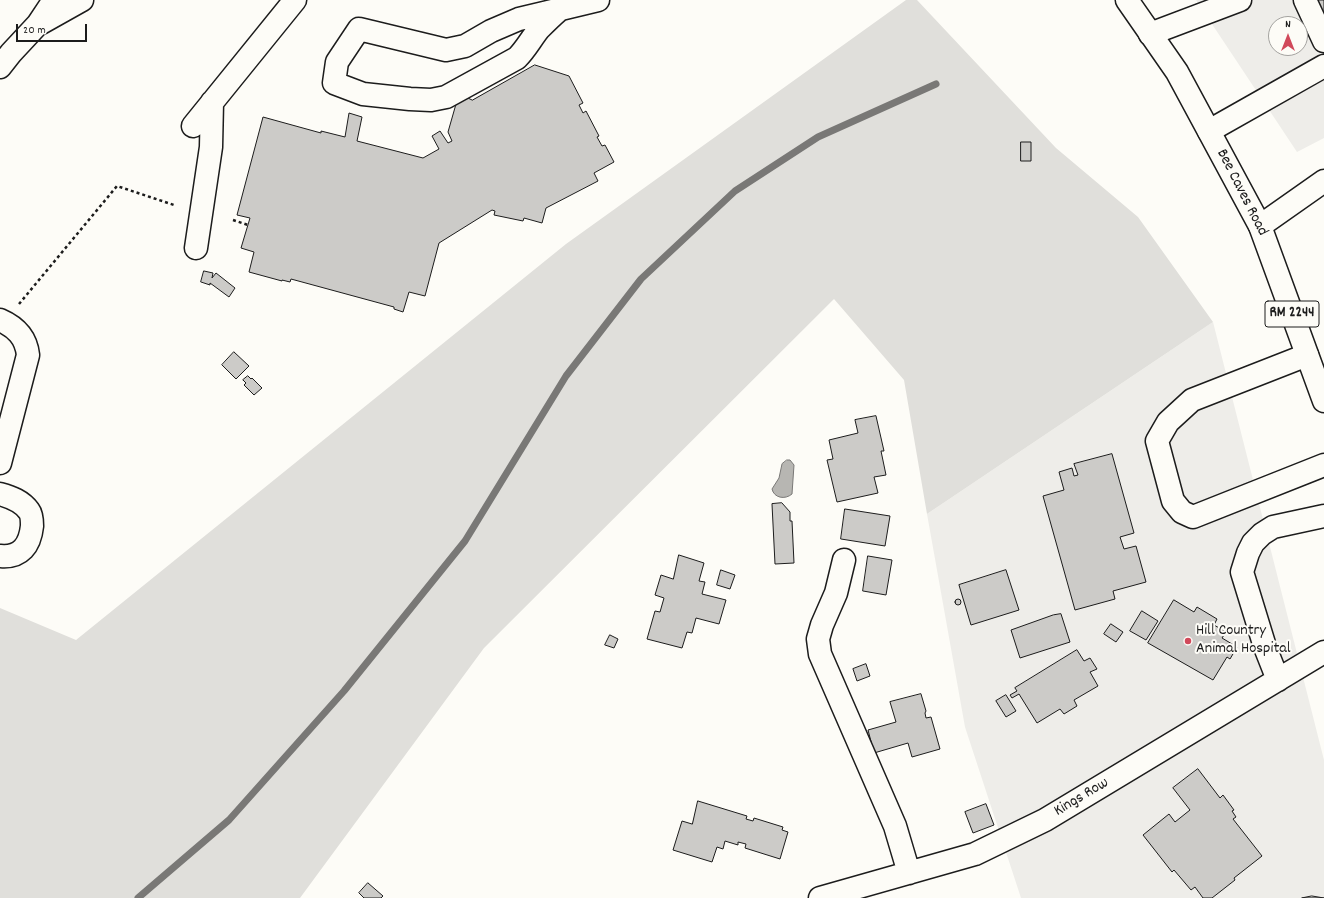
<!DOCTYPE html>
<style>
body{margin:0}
#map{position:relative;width:1324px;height:898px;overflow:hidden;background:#fdfcf7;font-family:Dekko,sans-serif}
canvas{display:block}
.north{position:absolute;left:1268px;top:16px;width:40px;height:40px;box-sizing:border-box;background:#fdfcf7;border:1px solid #a3a29f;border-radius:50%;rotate:0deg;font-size:11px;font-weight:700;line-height:16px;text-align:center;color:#1c1c1c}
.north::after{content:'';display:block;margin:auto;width:14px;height:18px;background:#d1495b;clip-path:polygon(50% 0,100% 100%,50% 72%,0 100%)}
.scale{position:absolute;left:16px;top:24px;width:71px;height:18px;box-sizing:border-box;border:2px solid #1c1c1c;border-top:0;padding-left:5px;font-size:12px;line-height:14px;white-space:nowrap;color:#1c1c1c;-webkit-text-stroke:3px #fdfcf7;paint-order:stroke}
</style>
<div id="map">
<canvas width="1324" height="898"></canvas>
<div class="north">N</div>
<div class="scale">20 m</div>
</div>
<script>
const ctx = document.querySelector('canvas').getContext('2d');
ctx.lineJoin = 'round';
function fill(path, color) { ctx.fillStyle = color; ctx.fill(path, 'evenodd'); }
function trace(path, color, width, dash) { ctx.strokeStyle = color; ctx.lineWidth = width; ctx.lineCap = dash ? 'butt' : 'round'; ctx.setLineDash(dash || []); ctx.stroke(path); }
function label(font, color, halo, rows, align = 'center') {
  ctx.font = font + ' Dekko,sans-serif'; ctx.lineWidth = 4; ctx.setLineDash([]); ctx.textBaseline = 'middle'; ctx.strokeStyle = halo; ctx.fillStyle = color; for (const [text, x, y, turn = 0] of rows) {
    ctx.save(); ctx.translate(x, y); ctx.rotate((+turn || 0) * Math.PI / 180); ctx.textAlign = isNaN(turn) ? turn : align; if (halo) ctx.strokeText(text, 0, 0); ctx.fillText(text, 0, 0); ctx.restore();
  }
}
fill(new Path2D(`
 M1196 0H1324V138L1297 152ZM1276 24H1300V48H1276Z
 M1213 322 1324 760V898H1021L965 727 927 514Z`), '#eeede9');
fill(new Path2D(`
 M906 0H917L1056 148 1138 217 1213 322 927 514 904 380 834 299 484 648 300 898H0V608L76 640 566 244Z`), '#e0dfdb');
const water = new Path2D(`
 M787 460H790L794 465 792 494C785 500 774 498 772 489L779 478 782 464Z`);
fill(water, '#b7b6b2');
trace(water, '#797876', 1);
trace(new Path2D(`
 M138 898 229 820 344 691 465 541 566 376 641 279 735 191 818 137 936 84`), '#797876', 7);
const building = new Path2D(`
 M1314 0H1324V26Z
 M535 65 569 76 583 103 579 105 583 113 586 111 599 136 597 137 602 146 605 145 614 162 594 173 598 181 546 208 542 223 524 218 523 221 494 215 495 211 492 210 439 243 425 296 409 292 403 312 394 309V307L291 279 290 282 282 280V281L249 272 254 252 241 248 250 218 237 215 263 117 321 133V131L345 137 349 113 362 117 357 141 423 158 439 149 432 136 440 131 448 143 452 141 448 132 456 104 468 98 472 100Z
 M1021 142H1031V161H1021Z
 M204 271 213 273 212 278 216 273 235 288 229 297 210 283V285L201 282Z
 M234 352 249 366 236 379 222 365Z
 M248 376 251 379 252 378 262 388 254 395 244 385 246 383 243 380Z
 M876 416 884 451H881L886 475 874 477 878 493 837 502 827 460 833 459 829 440 858 433 855 420Z
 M1112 454 1134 533 1120 537 1124 549 1136 546 1146 582 1113 591 1115 599 1075 610 1043 496 1064 490 1059 472 1072 468 1074 476 1078 475 1074 464Z
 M782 503 790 512V521H792L794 563 775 564 772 504Z
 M845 509 890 516 885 546 841 539Z
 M679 555 704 563 699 581 705 582 702 594 726 600 719 624 696 618 692 633 687 632 682 648 647 639 655 611 660 612 664 598 655 595 661 575 673 579Z
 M868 556 892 560 886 595 863 591Z
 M721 570 735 575 730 589 717 585Z
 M1006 570 1019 610 971 625 959 585Z
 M955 602a3 3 0 1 1 6 0a3 3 0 1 1-6 0Z
 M1174 600 1194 612 1197 607 1217 619 1214 625 1226 632 1222 638 1237 647 1230 659 1227 657 1213 680 1148 643Z
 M1142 611 1158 621 1146 640 1130 631Z
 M1061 614 1070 642 1020 658 1011 630 1053 615Z
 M1111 624 1123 632 1116 642 1104 634Z
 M610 635 618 639 614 648 605 645Z
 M1077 650 1084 661 1090 658 1097 669 1090 672 1098 686 1074 700 1077 706 1064 714 1060 709 1037 723 1019 694 1012 698 1010 695 1017 691 1015 688Z
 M866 664 870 676 857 681 853 669Z
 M921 694 926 711 925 713 926 718 931 717 940 749 912 757 908 743 874 753 868 730 896 722 890 702Z
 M1006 695 1016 711 1006 717 996 701Z
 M1198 769 1220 798 1223 795 1234 810 1232 811 1236 817 1233 819 1262 856 1234 878 1235 880 1212 898H1203L1195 887 1191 890 1174 870 1172 872 1143 835 1169 814 1175 822 1190 810 1173 788Z
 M698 801 747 816 746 819 753 821 754 818 783 827 782 830 788 832 780 859 745 848 746 844 738 842V845L725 841 723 849 717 847 712 862 673 850 682 821 692 824Z
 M986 804 994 825 973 833 965 812Z
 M368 883 383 896 381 898H364L359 893Z
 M1312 896 1324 898H1302Z`);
fill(building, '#cccbc8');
trace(building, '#1c1c1c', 1);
const minor = new Path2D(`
 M1305 0 1324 41
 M558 11C551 17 545 23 539 29 531 39 526 49 517 58L446 97 431 100 410 99 363 94 334 83 337 62 359 29 446 50 465 46 491 31 519 19 598 0
 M41 23 82 0
 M1150 34 1240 0
 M0 67 11 53 38 24 54 0
 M193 126 295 0
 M1209 131 1324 66
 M1260 226 1324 181
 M196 248 211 147 212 102
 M0 320C16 327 26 337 28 355L0 463
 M1307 355 1192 400 1168 422 1157 441 1173 501 1182 512 1193 517 1324 465
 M0 494C11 497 22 501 29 511 32 515 32 521 32 526 30 545 21 558 0 556
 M844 560 836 593 822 625 818 639 820 654 895 826 909 873
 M1278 680 1265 647 1242 572 1248 553 1253 543 1262 534 1273 527 1324 516
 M820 898 975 854 1045 820 1324 652`);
const major = new Path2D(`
 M1127 0 1177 72 1260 226 1324 401`);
trace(minor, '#1c1c1c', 25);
trace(major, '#1c1c1c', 25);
trace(new Path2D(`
 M233 220 248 225
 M19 304 117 186 174 205`), '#1c1c1c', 2.5, [3, 3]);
trace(minor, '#fdfcf7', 22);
trace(major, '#fdfcf7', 22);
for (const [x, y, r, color] of [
 [1188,641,4,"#d1495b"]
]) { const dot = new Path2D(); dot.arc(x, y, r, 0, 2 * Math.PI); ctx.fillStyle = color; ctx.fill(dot); trace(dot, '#fdfcf7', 1.5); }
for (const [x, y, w] of [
 [1292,314,54]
]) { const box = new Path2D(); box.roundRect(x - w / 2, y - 13, w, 26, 3); ctx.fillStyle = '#fdfcf7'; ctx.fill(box); trace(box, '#1c1c1c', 1); }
label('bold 15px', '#1c1c1c', null, [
 ["RM 2244",1292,314]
]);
label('16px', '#1c1c1c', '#fdfcf7', [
 ["Bee Caves Road",1241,193,63],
 ["Kings Row",1082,798,-31]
]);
label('16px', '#1c1c1c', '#fdfcf7', [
 ["Hill Country",1196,632],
 ["Animal Hospital",1196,650]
], 'left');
</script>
